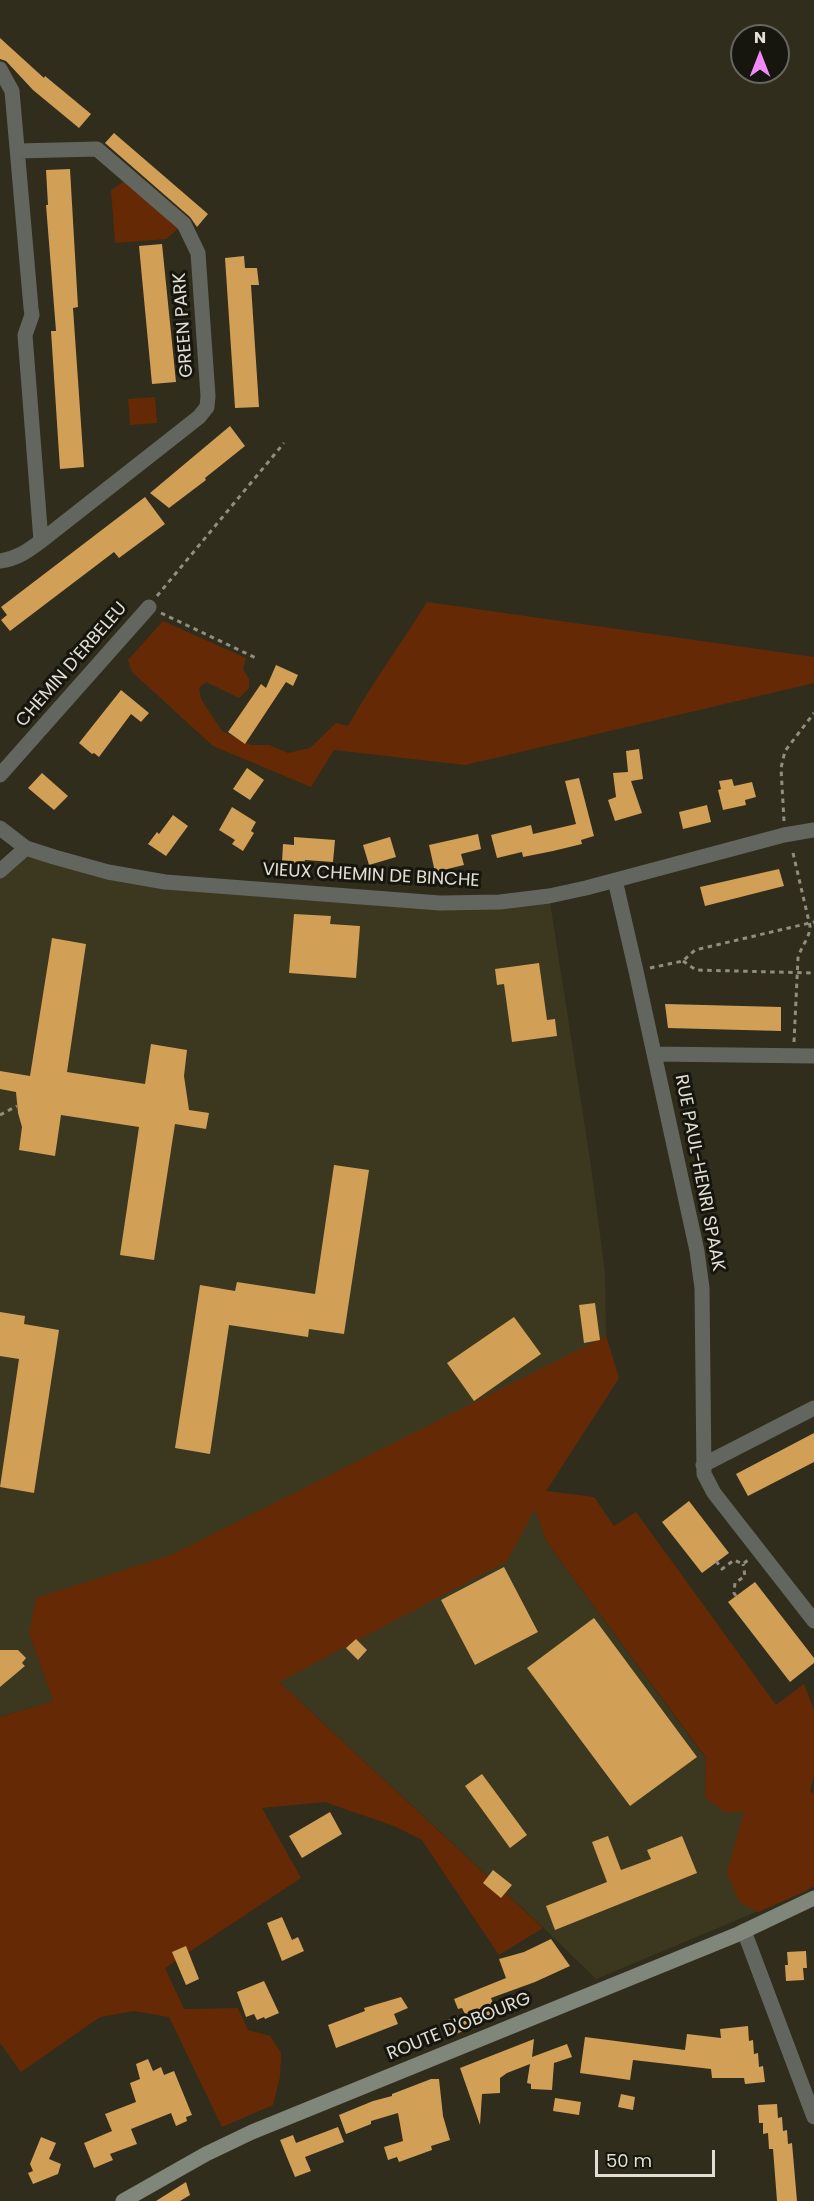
<!DOCTYPE html>
<style>
body{margin:0}
#map{position:relative;width:814px;height:2201px;overflow:hidden;background:#302d1c;font-family:Poppins,sans-serif}
canvas{display:block}
.north{position:absolute;left:730px;top:24px;width:60px;height:60px;box-sizing:border-box;background:#16150e;border:2px solid #67665d;border-radius:50%;rotate:0deg;font-size:16px;font-weight:700;line-height:24px;text-align:center;color:#e1dfd4}
.north::after{content:'';display:block;margin:auto;width:21px;height:27px;background:#ef8bf7;clip-path:polygon(50% 0,100% 100%,50% 72%,0 100%)}
.scale{position:absolute;left:595px;top:2150px;width:120px;height:27px;box-sizing:border-box;border:3px solid #e1dfd4;border-top:0;padding-left:8px;font-size:18px;line-height:21px;white-space:nowrap;color:#e1dfd4;-webkit-text-stroke:4px #16150e;paint-order:stroke}
</style>
<div id="map">
<canvas width="814" height="2201"></canvas>
<div class="north">N</div>
<div class="scale">50 m</div>
</div>
<script>
const ctx = document.querySelector('canvas').getContext('2d');
ctx.lineJoin = 'round';
function fill(path, color) { ctx.fillStyle = color; ctx.fill(path, 'evenodd'); }
function trace(path, color, width, dash) { ctx.strokeStyle = color; ctx.lineWidth = width; ctx.lineCap = dash ? 'butt' : 'round'; ctx.setLineDash(dash || []); ctx.stroke(path); }
function label(font, color, halo, rows, align = 'center') {
  ctx.font = font + ' Poppins,sans-serif'; ctx.lineWidth = 6; ctx.setLineDash([]); ctx.textBaseline = 'middle'; ctx.strokeStyle = halo; ctx.fillStyle = color; for (const [text, x, y, turn = 0] of rows) {
    ctx.save(); ctx.translate(x, y); ctx.rotate((+turn || 0) * Math.PI / 180); ctx.textAlign = isNaN(turn) ? turn : align; if (halo) ctx.strokeText(text, 0, 0); ctx.fillText(text, 0, 0); ctx.restore();
  }
}
fill(new Path2D(`
 M26 848 108 872 401 901 549 896 591 1166 605 1273 606 1336 619 1378 535 1508 546 1541 706 1759 705 1797 814 1794V1886L806 1891 596 1979 548 1932 279 1682 29 1633 53 1701 0 1717V871Z`), '#3b381f');
fill(new Path2D(`
 M125 181 184 224 166 239 115 243 111 190Z
 M155 397 157 423 130 425 128 399Z
 M427 602 814 657V683L465 765 334 750 311 787 213 746 132 672 128 660 163 621 246 658 243 669 249 679V688L239 698 206 682 199 688 201 699 222 731 251 745H269L288 753 310 748 336 723 348 726C372 683 401 644 427 602Z
 M606 1336 619 1378 546 1491 594 1497 614 1526 636 1512 776 1705 804 1684 814 1710V1776L810 1791 814 1794V1886L806 1891 758 1912 739 1902 727 1872 744 1812H724L705 1797 706 1758 546 1541 535 1509 507 1561 279 1682 543 1928 499 1955 422 1840 394 1826 325 1802 262 1808 301 1878 165 1968 184 2009 238 2008 248 2030 270 2036 281 2053 280 2077 273 2105 222 2127 169 2017 134 2011 100 2017 21 2072 0 2043V1717L53 1701 29 1633 36 1598 171 1555Z`), '#652a05');
fill(new Path2D(`
 M0 38 44 78 45 76 91 114 79 128 33 90 6 61 0 59Z
 M114 133 208 214 197 227 190 217 105 143Z
 M70 169 78 307 73 308 84 467 60 469 51 331H56L46 205H48L46 170Z
 M162 244 176 382 152 384 139 246Z
 M244 256 245 268H257L259 285H251L259 407 235 408 225 258Z
 M230 426 245 446 205 478 206 480 169 508 150 493Z
 M145 497 165 524 119 558 114 552 10 631 1 620 7 615 1 607Z
 M276 665 298 675 293 686 286 682 245 744 228 732 261 684 266 688Z
 M121 690 149 713 141 722 131 714 99 757 94 753 92 754 79 743Z
 M639 749 643 779 631 781 642 813 615 821 608 800 616 797 613 773 628 772 626 751Z
 M247 768 264 780 250 800 233 789Z
 M42 773 68 796 54 810 28 788Z
 M579 778 594 836 581 840 582 844 553 851 523 857 522 852 497 858 491 835 531 825 533 834 576 824 565 781Z
 M732 779 734 786 752 782 756 797 745 800 746 805 723 810 718 790 721 789 719 781Z
 M707 805 711 822 683 829 679 812Z
 M232 807 256 822 251 831 254 833 243 851 232 844 235 840 219 830Z
 M173 815 188 826 166 856 148 844 157 832 159 834Z
 M478 834 481 849 461 854 464 865 435 872 429 845Z
 M294 837 335 840 333 862 305 860 304 864 282 862 283 844 294 845Z
 M390 837 396 857 369 865 363 845Z
 M779 869 784 886 705 906 700 887Z
 M294 914 331 916 330 924 360 926 356 978 289 973Z
 M52 938 86 944 67 1072 145 1084 151 1044 187 1050 184 1076 189 1110 209 1113 206 1129 175 1124 154 1260 120 1255 139 1127 61 1115 55 1156 19 1150 22 1127 18 1113 16 1092 0 1089V1071L30 1076Z
 M539 963 547 1020 555 1019 557 1036 512 1042 504 984 497 985 495 969Z
 M665 1004 781 1007V1031L668 1028Z
 M334 1165 369 1170 344 1334 309 1329 308 1337 229 1325 210 1454 175 1448 200 1285 235 1291 237 1282 315 1294Z
 M595 1303 600 1340 584 1343 579 1305Z
 M0 1312 25 1316 24 1324 59 1330 34 1493 0 1487 19 1359 0 1356Z
 M514 1317 541 1354 474 1401 447 1363Z
 M814 1433V1462L748 1496 736 1474Z
 M689 1501 729 1553 702 1573 662 1522Z
 M504 1567 538 1632 475 1665 441 1600Z
 M755 1582 814 1658V1663L790 1682 728 1602Z
 M594 1618 697 1757 630 1806 527 1668Z
 M356 1639 367 1650 358 1660 346 1648Z
 M0 1650H18L26 1658 22 1663 25 1666 0 1687Z
 M482 1774 527 1835 510 1848 465 1786Z
 M330 1812 342 1834 302 1858 289 1836Z
 M608 1836 621 1870 651 1859 647 1850 682 1836 697 1873 555 1930 546 1906 607 1882 592 1842Z
 M493 1870 512 1885 501 1898 483 1883Z
 M282 1917 292 1940 298 1937 304 1951 282 1961 267 1923Z
 M551 1939 570 1966 535 1982 491 1998 498 2016 449 2037 445 2025 450 2024 448 2020 465 2014 462 2008 458 2009 454 1999 506 1978 499 1959 524 1952Z
 M186 1946 199 1979 186 1985 172 1952Z
 M806 1951 807 1968H803L804 1980 786 1981 785 1965H788L787 1952Z
 M264 1981 279 2013 265 2019 264 2017 257 2020 254 2014 246 2017 237 1992Z
 M401 1997 408 2008 394 2014 398 2024 336 2048 328 2025 365 2011 364 2008Z
 M748 2026 749 2041 753 2040 754 2054 758 2053 759 2067 763 2066 765 2082 745 2084 744 2078H712L711 2069 633 2060 630 2080 580 2073 585 2037 685 2050 687 2034 721 2038 720 2029Z
 M534 2039 532 2057 567 2044 572 2057 554 2063 552 2090 531 2089V2084L527 2083 530 2064 507 2073 500 2078V2093L482 2094 480 2125 460 2068Z
 M148 2059 153 2071 161 2067 164 2075 174 2071 192 2115 186 2117 187 2121 176 2126 171 2113 131 2129 137 2144 110 2154 113 2160 94 2168 84 2143 112 2131 105 2114 136 2102 130 2083 140 2079 136 2064Z
 M431 2079H439L443 2116 450 2140 431 2146 432 2150 399 2162 397 2157 388 2160 384 2147 403 2141 398 2113 371 2121V2124L346 2134 339 2115 373 2101 392 2096V2094Z
 M621 2094 635 2097 633 2110 618 2107Z
 M555 2098 581 2102 579 2115 553 2111Z
 M777 2104 778 2118 782 2117 783 2131 787 2130 788 2144 792 2143 797 2201H777L773 2149H769L768 2133 763 2134V2123H759L758 2105Z
 M338 2127 344 2142 305 2157 311 2171 295 2177 280 2140 293 2135 296 2143Z
 M41 2137 56 2143 49 2159 61 2164 58 2174 33 2184 28 2173 33 2171 30 2164Z
 M186 2182 190 2195 180 2201H156Z`), '#d29f57');
trace(new Path2D(`
 M157 596 284 443
 M161 613 256 658
 M784 821 781 768 785 751 814 713
 M793 853 810 926C810 938 801 946 798 958L794 1042
 M683 961 696 970 814 973
 M650 968 683 961 695 950 814 922
 M0 1115 17 1106
 M716 1561 722 1569 734 1560 743 1564 748 1560
 M736 1596 734 1593 735 1583 745 1576 743 1564`), '#908e80', 3, [4.5, 4.5]);
trace(new Path2D(`
 M0 69 12 91 31 308 32 315 25 335 41 541C28 551 16 559 0 561
 M18 151 97 149 184 224 198 253 208 396 207 407 199 417 41 541
 M0 775 149 607
 M0 828 26 848 54 857 108 872 165 882 440 903 500 902 549 896 586 888 784 835 814 830
 M0 871 26 848
 M615 880 636 971 697 1251 702 1288 704 1474 714 1493 814 1621
 M655 1054 814 1056
 M703 1465 814 1408
 M744 1931 814 2117`), '#62665e', 15);
trace(new Path2D(`
 M123 2201 206 2154 252 2132 736 1935 814 1898`), '#808679', 15);
label('18px', '#e1dfd4', '#16150e', [
 ["GREEN PARK",184,325,-94],
 ["CHEMIN D'ERBELEU",72,665,-49],
 ["VIEUX CHEMIN DE BINCHE",371,876,3],
 ["RUE PAUL-HENRI SPAAK",699,1173,79],
 ["ROUTE D'OBOURG",459,2027,-22]
]);
</script>
